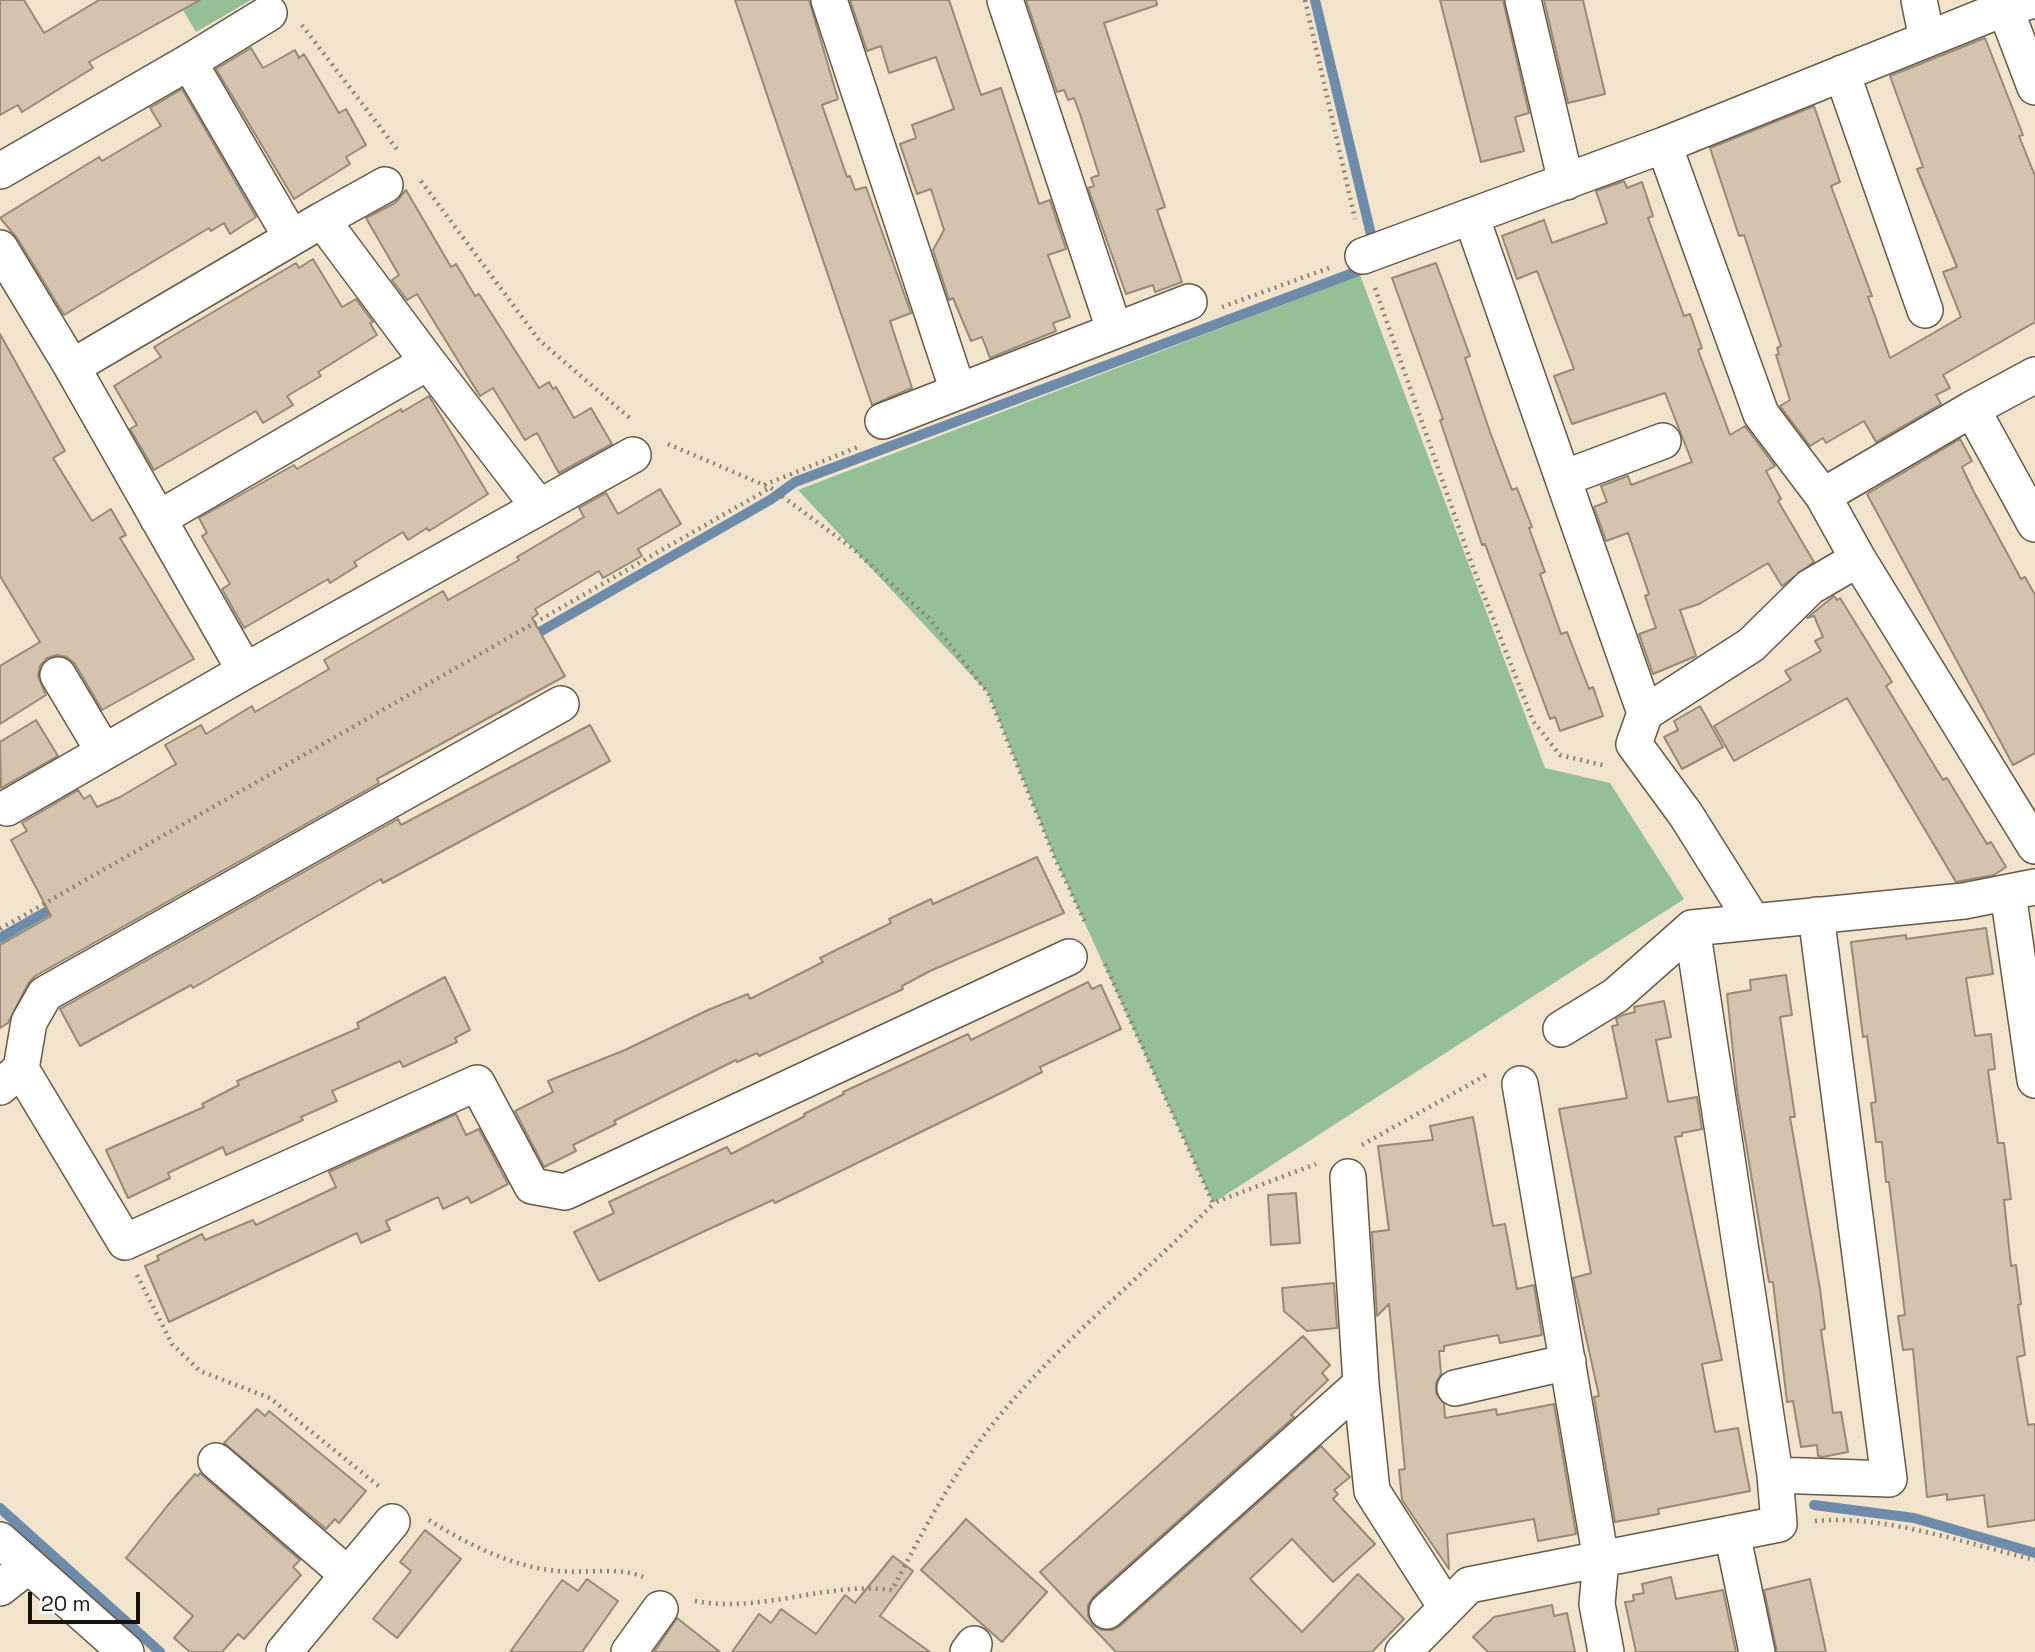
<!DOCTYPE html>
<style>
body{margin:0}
#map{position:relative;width:2035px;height:1652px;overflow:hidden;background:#f2e3cd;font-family:"Space Grotesk",sans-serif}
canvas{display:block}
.scale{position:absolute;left:28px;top:1592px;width:112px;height:32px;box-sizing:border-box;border:4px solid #18130b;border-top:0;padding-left:9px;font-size:21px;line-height:24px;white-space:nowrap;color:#18130b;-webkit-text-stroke:5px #fff;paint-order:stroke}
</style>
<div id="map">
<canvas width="2035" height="1652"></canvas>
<div class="scale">20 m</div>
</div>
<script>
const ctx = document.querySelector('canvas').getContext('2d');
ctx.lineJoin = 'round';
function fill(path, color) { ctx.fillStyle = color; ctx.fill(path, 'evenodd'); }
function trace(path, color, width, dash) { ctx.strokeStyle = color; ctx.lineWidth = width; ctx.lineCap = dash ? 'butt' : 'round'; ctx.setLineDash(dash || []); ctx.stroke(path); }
fill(new Path2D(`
 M177 0H251L196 32Z
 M1360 275 1545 768 1610 783 1684 899 1213 1203 1054 856 988 693 798 490Z`), '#95bf96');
trace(new Path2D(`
 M1315 0 1374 247
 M529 638 770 500 795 482 1369 267
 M0 938 58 905
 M1814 1505 1914 1518 2035 1553
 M0 1508 160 1652`), '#6e8ca9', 10);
const building = new Path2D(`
 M0 0H24L44 33 99 0H200L89 62 93 68 22 112 18 105 0 115Z
 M735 0H809L838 99 822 105 847 177 850 176 855 190 866 187 911 313 890 321 912 388 872 405Z
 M850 0H949L981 95 1001 88 1039 204 1050 200 1066 249 1048 255 1070 317 1053 323 1056 331 990 358 982 337 971 341 953 298 949 300 933 250 944 230 931 189 917 194 900 144 916 138 912 125 954 109 936 57 889 73 881 46 867 51Z
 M1026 0H1156L1157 5 1104 23 1165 207 1157 210 1182 282 1155 292 1153 285 1126 294 1088 188 1094 186 1091 178 1099 175 1080 114 1074 98 1068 100 1064 90 1057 92Z
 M1440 0H1503L1529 113 1515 117 1524 151 1481 162Z
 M1544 0H1583L1605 94 1568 103Z
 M1985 38 2023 135 2019 136 2035 176V322L1943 375 1950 388 1936 395 1941 404 1876 442 1864 421 1826 443 1823 438 1810 446 1780 406 1790 400 1776 355 1779 354 1777 348 1781 346 1744 235 1739 236 1710 148 1814 106 1840 182 1831 186 1872 296 1868 297 1890 358 1961 317 1943 272 1957 267 1917 169 1923 167 1890 76Z
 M251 48 263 68 295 50 299 58 304 54 339 113 346 109 366 145 346 157 350 164 294 199 216 69Z
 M182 89 256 217 230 234 224 223 211 231 209 228 64 315 17 238 0 218 99 157 102 161 161 126 150 108Z
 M1624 181 1627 188 1642 182 1653 216 1648 218 1684 316 1690 314 1702 348 1698 350 1730 435 1745 426 1775 466 1766 471 1781 499 1778 501 1814 562 1782 586 1768 563 1699 604 1680 610 1696 656 1653 674 1639 634 1656 628 1645 596 1649 594 1628 533 1606 541 1594 507 1607 502 1601 486 1628 476 1631 485 1692 462 1665 393 1572 424 1554 376 1574 369 1537 271 1517 279 1502 236 1544 220 1552 243 1607 223 1596 191Z
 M406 190 451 267 456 264 475 296 479 294 539 388 549 382 553 389 556 387 574 418 591 408 612 444 559 473 537 433 525 440 493 388 480 396 417 294 407 300 392 280 399 275 366 218 395 203Z
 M313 259 342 307 356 299 373 322 370 323 377 335 318 372 321 376 287 396 293 405 263 423 256 411 154 470 130 429 137 425 114 386 161 357 154 347 296 263 299 268Z
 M1436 263 1470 356 1465 358 1490 432 1512 490 1517 488 1532 527 1529 528 1545 572 1540 574 1561 634 1567 632 1589 689 1593 687 1603 716 1560 731 1555 717 1550 719 1485 544 1482 545 1440 420 1443 419 1392 278Z
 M0 334 65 451 53 458 92 521 111 509 126 535 120 538 194 659 102 710 75 664 67 657 57 655 47 658 40 666 38 676 46 695 0 724V666L40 642 0 576Z
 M429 396 488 494 429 531 427 528 408 540 403 532 354 562 357 566 330 583 328 579 244 628 222 589 230 584 202 536 207 533 199 518 294 465 297 469 401 409 402 412Z
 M1960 439 1972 461 1962 467 1974 492 2021 579 2025 577 2035 595V753L2013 765 1867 494Z
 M660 489 681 524 638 549 642 556 603 578 599 571 535 609 538 614 532 618 565 676 377 779 379 783 35 976 28 984 8 1023 0 1028V945L51 916 11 840 27 831 22 823 78 790 84 799 90 795 97 807 120 797 176 764 165 745 201 725 206 734 252 706 255 712 329 669 324 660 443 591 448 600 519 560 517 557 584 517 579 508 606 493 618 514Z
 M1834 596 1837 600 1840 598 1892 682 1886 686 1943 780 1947 778 1987 844 1991 842 2006 867 1994 875 1956 882 1847 698 1734 761 1714 726 1791 680 1785 671 1821 651 1815 641 1823 637 1814 616 1807 618Z
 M1700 706 1723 747 1682 769 1664 737 1678 730 1674 721Z
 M36 720 58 756 1 788 0 742Z
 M590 725 610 761 383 883 381 879 193 988 191 985 80 1046 60 1009 398 819 401 825Z
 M1037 857 1064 913 930 971 902 986 903 989 759 1056 757 1053 737 1062 736 1060 614 1121 616 1124 573 1145 576 1151 544 1167 515 1111 553 1092 548 1081 625 1050 708 1010 748 994 750 999 823 962 820 958 891 923 889 919 931 899 933 904Z
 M1986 928 1993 974 1966 978 1975 1036 1991 1034 1995 1069 1988 1070 1998 1143H2004L2011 1199 2004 1200 2011 1266 2016 1265 2021 1304 2018 1305 2025 1355 2017 1357 2028 1425 2035 1424V1520L1988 1527 1984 1495 1947 1500V1494L1927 1497 1913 1349 1903 1350 1898 1316 1905 1315 1889 1182H1886L1882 1142H1876L1871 1103 1876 1102 1867 1036 1863 1037 1851 942 1906 935V939Z
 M1786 975 1792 1015 1780 1017 1795 1117H1790L1820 1289 1825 1329 1821 1330 1833 1413 1841 1412 1848 1452 1822 1457 1818 1456 1817 1445 1801 1447 1793 1401 1787 1402 1773 1282H1769L1737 1090 1727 994 1751 990 1750 980Z
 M445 977 470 1030 455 1038 457 1042 403 1067 400 1061 332 1091 337 1101 301 1117 303 1120 226 1155 223 1147 168 1173 170 1178 128 1198 106 1150 204 1107 202 1104 239 1085 237 1081 359 1028 357 1023Z
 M1088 982 1092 989 1101 985 1121 1029 1040 1067 1042 1072 1005 1091 775 1203 773 1200 709 1229 599 1281 574 1232 614 1213 609 1202 727 1147 731 1154 805 1116 804 1114 844 1094 843 1092 968 1034 971 1040Z
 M1664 1001 1671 1037 1656 1040 1668 1102 1697 1097 1702 1129 1682 1133V1136L1675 1137 1722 1360 1702 1364 1715 1432 1738 1428 1750 1491 1658 1509 1659 1514 1615 1522 1594 1397 1599 1396 1573 1278 1591 1273 1559 1109 1627 1098 1612 1026 1618 1025 1616 1019 1623 1015 1635 1012 1634 1007Z
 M456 1114 466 1135 479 1129 508 1184 471 1203 468 1197 443 1209 438 1197 386 1221 390 1230 361 1243 357 1233 169 1322 145 1266 159 1260 157 1256 202 1234 205 1240 253 1220 256 1225 336 1187 329 1172Z
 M1473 1117 1493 1226 1505 1224 1517 1289 1534 1285 1542 1335 1500 1343 1498 1335 1444 1346V1351H1439L1441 1374 1436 1383V1393L1444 1404 1445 1418 1496 1409 1497 1415 1554 1404 1576 1534 1538 1541 1534 1519 1447 1534 1449 1569 1402 1500 1399 1470 1405 1469 1389 1304 1377 1316 1372 1232 1389 1230 1378 1146 1433 1140 1430 1126Z
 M1296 1193 1300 1243 1271 1245 1268 1195Z
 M1334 1283 1337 1328 1307 1331 1284 1311 1282 1288Z
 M1303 1336 1330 1365 1322 1373 1328 1380 1291 1415 1294 1417 1094 1596 1088 1605V1616L1093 1625 1101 1630H1112L1120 1626 1321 1446 1350 1477 1334 1490 1338 1494 1333 1499 1375 1544 1333 1582 1292 1539 1250 1579 1302 1632 1358 1574 1404 1619 1372 1652H1116L1040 1572Z
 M257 1409 265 1416 269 1411 366 1491 339 1523 335 1519 326 1529 224 1443Z
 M200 1473 300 1560 293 1567 301 1575 244 1639 238 1634 222 1652H190L174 1638 193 1616 126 1558 168 1505 195 1474 198 1476Z
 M966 1519 1047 1592 1002 1642 921 1570Z
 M425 1530 461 1559 397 1638 373 1619 411 1571 400 1562Z
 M893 1556 913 1571 880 1616 930 1652H732L759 1614 771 1623 781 1609 816 1634 845 1595 855 1603Z
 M1671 1577 1676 1599 1723 1590 1736 1652H1636L1625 1602 1634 1601 1633 1595 1644 1593 1642 1584Z
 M587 1579 618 1601 582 1652H510L562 1580 578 1591Z
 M1810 1579 1826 1652H1777L1764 1590Z
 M1552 1605 1554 1616 1567 1613 1575 1652H1488L1473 1637 1494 1617Z
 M677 1618 720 1652H654Z`);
fill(building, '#d3c3af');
trace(building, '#988a76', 2);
const street = new Path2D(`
 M829 0 958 391
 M1005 0 1114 329
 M1523 0 1566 182
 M1919 0 1927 39
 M2005 8 2035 87
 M269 13 189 62 291 237
 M1842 73 1925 310
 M1664 145 1761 414 1823 496 1972 409
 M0 171 189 62
 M1471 216 1645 713 1751 645 1810 587 1858 559 1823 496
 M322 220 385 185
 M0 248 72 367 322 220 428 362
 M1363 256 1664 145 2005 8 2034 0
 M72 367 245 671
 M2035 375 1972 409 2035 524
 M883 421 1189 302
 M1564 478 1663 441
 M158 519 428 362 539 507
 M1858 559 2035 846
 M58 675 104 752
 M1645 713 1634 744 1686 815 1752 920
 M7 808 245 671 633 455
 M2008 893 2035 1080
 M1561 1029 1615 996 1692 928 1964 901 2035 887
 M21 1069 29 1022 45 994 561 704
 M1520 1084 1601 1560 1597 1604 1606 1652
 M0 1087 21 1069 125 1242 477 1083 532 1186 565 1192 1069 957
 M1361 1384 1372 1491 1446 1607
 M1455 1388 1568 1362
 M216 1461 348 1575
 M1775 1475 1889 1479 1816 915
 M1732 1533 1757 1652
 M0 1540 126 1652
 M0 1588 28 1566
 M1107 1611 1361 1384 1348 1177
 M284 1652 392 1522
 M629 1652 660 1609
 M968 1652 974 1644
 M1403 1652 1469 1585 1779 1524 1775 1475 1692 928`);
trace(street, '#675947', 38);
trace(new Path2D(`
 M1305 0 1355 219
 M302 25 399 152
 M421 181 539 340 632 420
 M1375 288 1471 562 1533 721 1560 755 1606 766
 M1222 307 1329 268
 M668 444 771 488 852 548 929 618 988 693 1054 856 1086 924
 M764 485 858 447
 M0 929 770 488
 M1105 964 1213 1203 1316 1164
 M1362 1145 1486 1075
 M137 1275 172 1344 200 1371 270 1398 381 1488
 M429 1520C467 1544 512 1567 558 1571 585 1574 618 1566 643 1577
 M1815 1521C1883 1514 1968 1544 2035 1560
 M695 1601C762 1614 826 1581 892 1590 921 1535 950 1479 988 1430 1054 1346 1139 1280 1213 1204`), '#8e8374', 4.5, [2, 5]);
trace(street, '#fff', 35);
</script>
